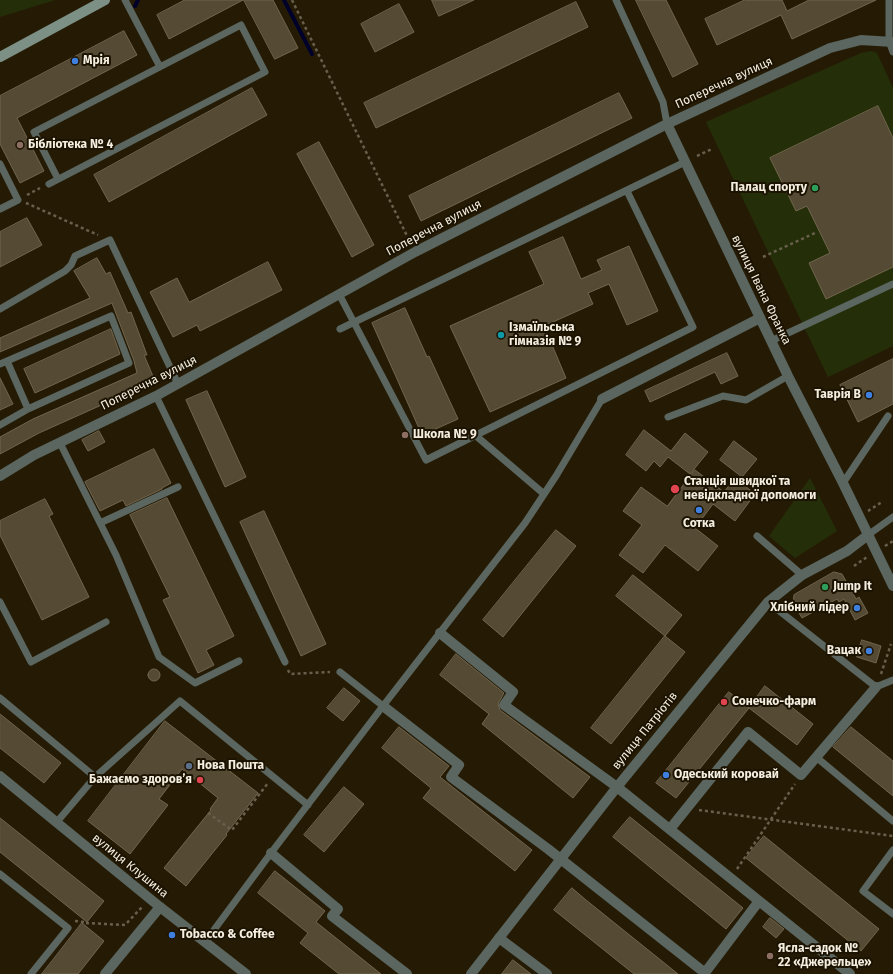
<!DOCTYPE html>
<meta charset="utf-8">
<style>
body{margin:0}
canvas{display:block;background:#251b05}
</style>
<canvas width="893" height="974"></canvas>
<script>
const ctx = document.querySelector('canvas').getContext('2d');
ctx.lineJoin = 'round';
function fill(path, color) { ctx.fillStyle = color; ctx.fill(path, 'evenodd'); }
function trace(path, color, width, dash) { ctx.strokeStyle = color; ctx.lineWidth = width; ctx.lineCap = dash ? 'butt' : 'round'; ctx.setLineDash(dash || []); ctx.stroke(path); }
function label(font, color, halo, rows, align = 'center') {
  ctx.font = font + ' "Fira Sans",sans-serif'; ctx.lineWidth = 4; ctx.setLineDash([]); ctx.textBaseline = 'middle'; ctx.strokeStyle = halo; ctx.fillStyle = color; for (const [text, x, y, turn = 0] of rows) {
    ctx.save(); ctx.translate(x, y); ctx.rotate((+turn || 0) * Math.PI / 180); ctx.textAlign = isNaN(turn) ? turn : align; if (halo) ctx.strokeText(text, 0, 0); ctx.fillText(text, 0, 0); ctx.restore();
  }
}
fill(new Path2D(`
 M0 0H55L0 17Z
 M871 51 877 53 893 88V346L828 377 706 122 861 53Z
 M810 478 837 531 795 558 769 536Z`), '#242e08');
trace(new Path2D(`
 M284 0 312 54
 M135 6 138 0`), '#00012a', 4);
const building = new Path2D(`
 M185 0H243L169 39 157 15Z
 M244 0H273L298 48 275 59Z
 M432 0H474L439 16Z
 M636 0H666L698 64 673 77Z
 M745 0H782L787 11 809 0H876L792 39 781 15 717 45 705 19Z
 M576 2 588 27 376 128 364 103Z
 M399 4 414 32 375 52 361 24Z
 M124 31 137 55 17 118 44 171 20 183 0 144V96Z
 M252 88 267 115 109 202 94 175Z
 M619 93 632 118 421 221 409 196Z
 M878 106 893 138V267L826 299 809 263 830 253 807 206 796 211 770 158Z
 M319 142 374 245 352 257 297 154Z
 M27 218 42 245 0 267V232Z
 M563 237 581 279 602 270 597 260 629 246 658 311 627 325 609 284 588 293 593 304 544 326 566 378 490 412 450 326 544 284 529 252Z
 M97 258 106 274 110 272 128 313 131 312 147 355H144L155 381 39 433 0 454V437L33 419 137 373 134 361 112 303 0 352V338L90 298 74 271Z
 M268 262 282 290 200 331 197 325 173 337 150 292 177 278 189 302Z
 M405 308 427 357 429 356 458 419 422 435 372 323Z
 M111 329 120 354 35 393 24 369Z
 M727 353 738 376 721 384 715 372 650 402 645 391Z
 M893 359V404L858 422 840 385Z
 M0 378 13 404 0 410Z
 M207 391 246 477 225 487 186 400Z
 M644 430 671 451 685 433 708 452 690 474 668 457 660 467 654 461 646 471 626 455Z
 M99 431 105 442 88 451 82 440Z
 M734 441 757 459 742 477 720 460Z
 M154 449 171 483 162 488V489L126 506 123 500 100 511 85 482Z
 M695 470 724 492 735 478 755 494 735 521 713 504 695 528 718 546 698 571 665 545 643 573 619 555 642 525 623 511 641 487 667 506Z
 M167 498 234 636 206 650 214 665 198 673 163 600 170 597 130 515Z
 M45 499 53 514 49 516 89 597 42 620 0 535V521Z
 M264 511 326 644 301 656 240 522Z
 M556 530 576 546 503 637 483 620Z
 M834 572 842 574 856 599 859 597 868 613 855 620 844 599 839 602 837 599 802 618 793 603 794 595Z
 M633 575 682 615 665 636 616 596Z
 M665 636 685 652 611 744 591 728Z
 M862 640 881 646 876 663 857 657Z
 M456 654 504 693 498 704 500 710 590 777 573 798 482 724 489 714 440 675Z
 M148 675a6 6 0 1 1 12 0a6 6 0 1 1-12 0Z
 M765 686 813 724 797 745 749 708Z
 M344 688 360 701 343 721 327 708Z
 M729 692 749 708 676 798 656 783Z
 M0 714 61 763 44 783 0 748Z
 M165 721 258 793 226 834 227 835 186 886 164 868 211 810 210 809 218 798 182 769 159 799 168 805 130 854 88 821Z
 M399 727 449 766 440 777 532 850 515 871 423 798 431 788 382 748Z
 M851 727 893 761V796L833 747Z
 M344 787 364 804 324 852 304 835Z
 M630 817 743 908 726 929 613 837Z
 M0 818 104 901 87 922 0 852Z
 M764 836 879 929 861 951 746 858Z
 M275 871 325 911 316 922 381 974H339L300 943 308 933 258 893Z
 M572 888 586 900 678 974H634L554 910Z
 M770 918 784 929 776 938 763 927Z
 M82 923 104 941 78 974H42Z
 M513 960 531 974H502Z`);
fill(building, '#554a33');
trace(building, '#71654e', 1);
trace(new Path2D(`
 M292 0 410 242
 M697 156 712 149
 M27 195 40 188
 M26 203 98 235
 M763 257 815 233
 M868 511 882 502
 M885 546 893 541
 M854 566 867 557
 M288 670 290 674 330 672
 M881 674 891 644
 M699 810 893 836
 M208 813 232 830 268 783
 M737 869 795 784
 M75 921 84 922
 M86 923 125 925 142 907`), '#685f4c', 2.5, [3, 3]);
trace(new Path2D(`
 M125 0 160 67
 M616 0 663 102 667 124
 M889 0V41L893 52
 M0 164 18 200 0 209
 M49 184 265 72 241 25 34 132 58 179
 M339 294 426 460 693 327 627 191
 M0 309 65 271 71 265 75 256 110 240 178 384
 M340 329 685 162
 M771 341 893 284
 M7 361 28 409
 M0 364 111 316 129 363 28 409 0 425
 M156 396 285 662
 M668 417 723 396 746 400 788 376
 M475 435 544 494
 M60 443 116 555 159 657 195 683 239 661
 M843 483 888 416
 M100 523 178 487
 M868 535 893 517
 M757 536 802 575
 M0 602 31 662 106 622
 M768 602 876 687 893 680
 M340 672 383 706
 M0 698 95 777
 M816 757 893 821
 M56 823 95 777 180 701 308 805
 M893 850 863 891 893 914
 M0 874 68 928 31 974
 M205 942 271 853 383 706 525 523 556 476 602 399`), '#5a665f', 7);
trace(new Path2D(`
 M602 399 760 318`), '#5a665f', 10);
trace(new Path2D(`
 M0 476 34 455 156 396 415 252 667 124 830 48 861 40 893 42
 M440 633 513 692 504 705 617 787 850 974
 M383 706 459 765 451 777 548 849 705 973
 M670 829 748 732 801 775 876 687
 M271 853 338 909 332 916 407 974
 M499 938 547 974
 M105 974 160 907
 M704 974 759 901`), '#5a665f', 10);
trace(new Path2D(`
 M667 124 788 376 843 483 893 586
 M0 776 160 907 246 974
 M471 974 617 787 768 602 802 575 847 551 868 535`), '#5a665f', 10);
trace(new Path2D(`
 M0 57 105 0`), '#7d9086', 10);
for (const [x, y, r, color] of [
 [75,61,4,"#3f7fe0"],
 [20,145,4,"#8d6e63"],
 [815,188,4,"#2e9e5b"],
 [501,335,4,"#0f9aa8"],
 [869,395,4,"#3f7fe0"],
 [405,435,4,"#8d6e63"],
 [675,489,5,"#e0444e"],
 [699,510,4,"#3f7fe0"],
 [825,587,4,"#2e9e5b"],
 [857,608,4,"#3f7fe0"],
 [869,651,4,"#3f7fe0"],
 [724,702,4,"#e0444e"],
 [189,766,4,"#5c6f8a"],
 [666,775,4,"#3f7fe0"],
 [200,780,4,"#e0444e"],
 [172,935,4,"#3f7fe0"],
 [770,956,4,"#8d6e63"]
]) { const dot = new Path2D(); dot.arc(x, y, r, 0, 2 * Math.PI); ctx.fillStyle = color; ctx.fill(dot); trace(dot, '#1b1200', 1.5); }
label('bold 12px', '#f4eee0', '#1b1200', [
 ["Мрія",83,61],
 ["Бібліотека № 4",28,145],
 ["Палац спорту",807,188,"right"],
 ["Ізмаїльська",509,328],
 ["гімназія № 9",509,342],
 ["Таврія В",861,395,"right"],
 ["Школа № 9",413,435],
 ["Станція швидкої та",684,482],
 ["невідкладної допомоги",684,496],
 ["Сотка",699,524,"center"],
 ["Jump It",833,587],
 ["Хлібний лідер",849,608,"right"],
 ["Вацак",861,651,"right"],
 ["Сонечко-фарм",732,702],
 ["Нова Пошта",197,766],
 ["Одеський коровай",674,775],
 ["Бажаємо здоровʼя",192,780,"right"],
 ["Tobacco & Coffee",180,935],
 ["Ясла-садок №",778,949],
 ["22 «Джерельце»",778,963]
], 'left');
label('12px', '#f4eee0', '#1b1200', [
 ["Поперечна вулиця",724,83,-25],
 ["Поперечна вулиця",434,228,-28],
 ["вулиця Івана Франка",761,290,64],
 ["Поперечна вулиця",149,383,-27],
 ["вулиця Патріотів",645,731,-51],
 ["вулиця Клушина",130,866,39]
]);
</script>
